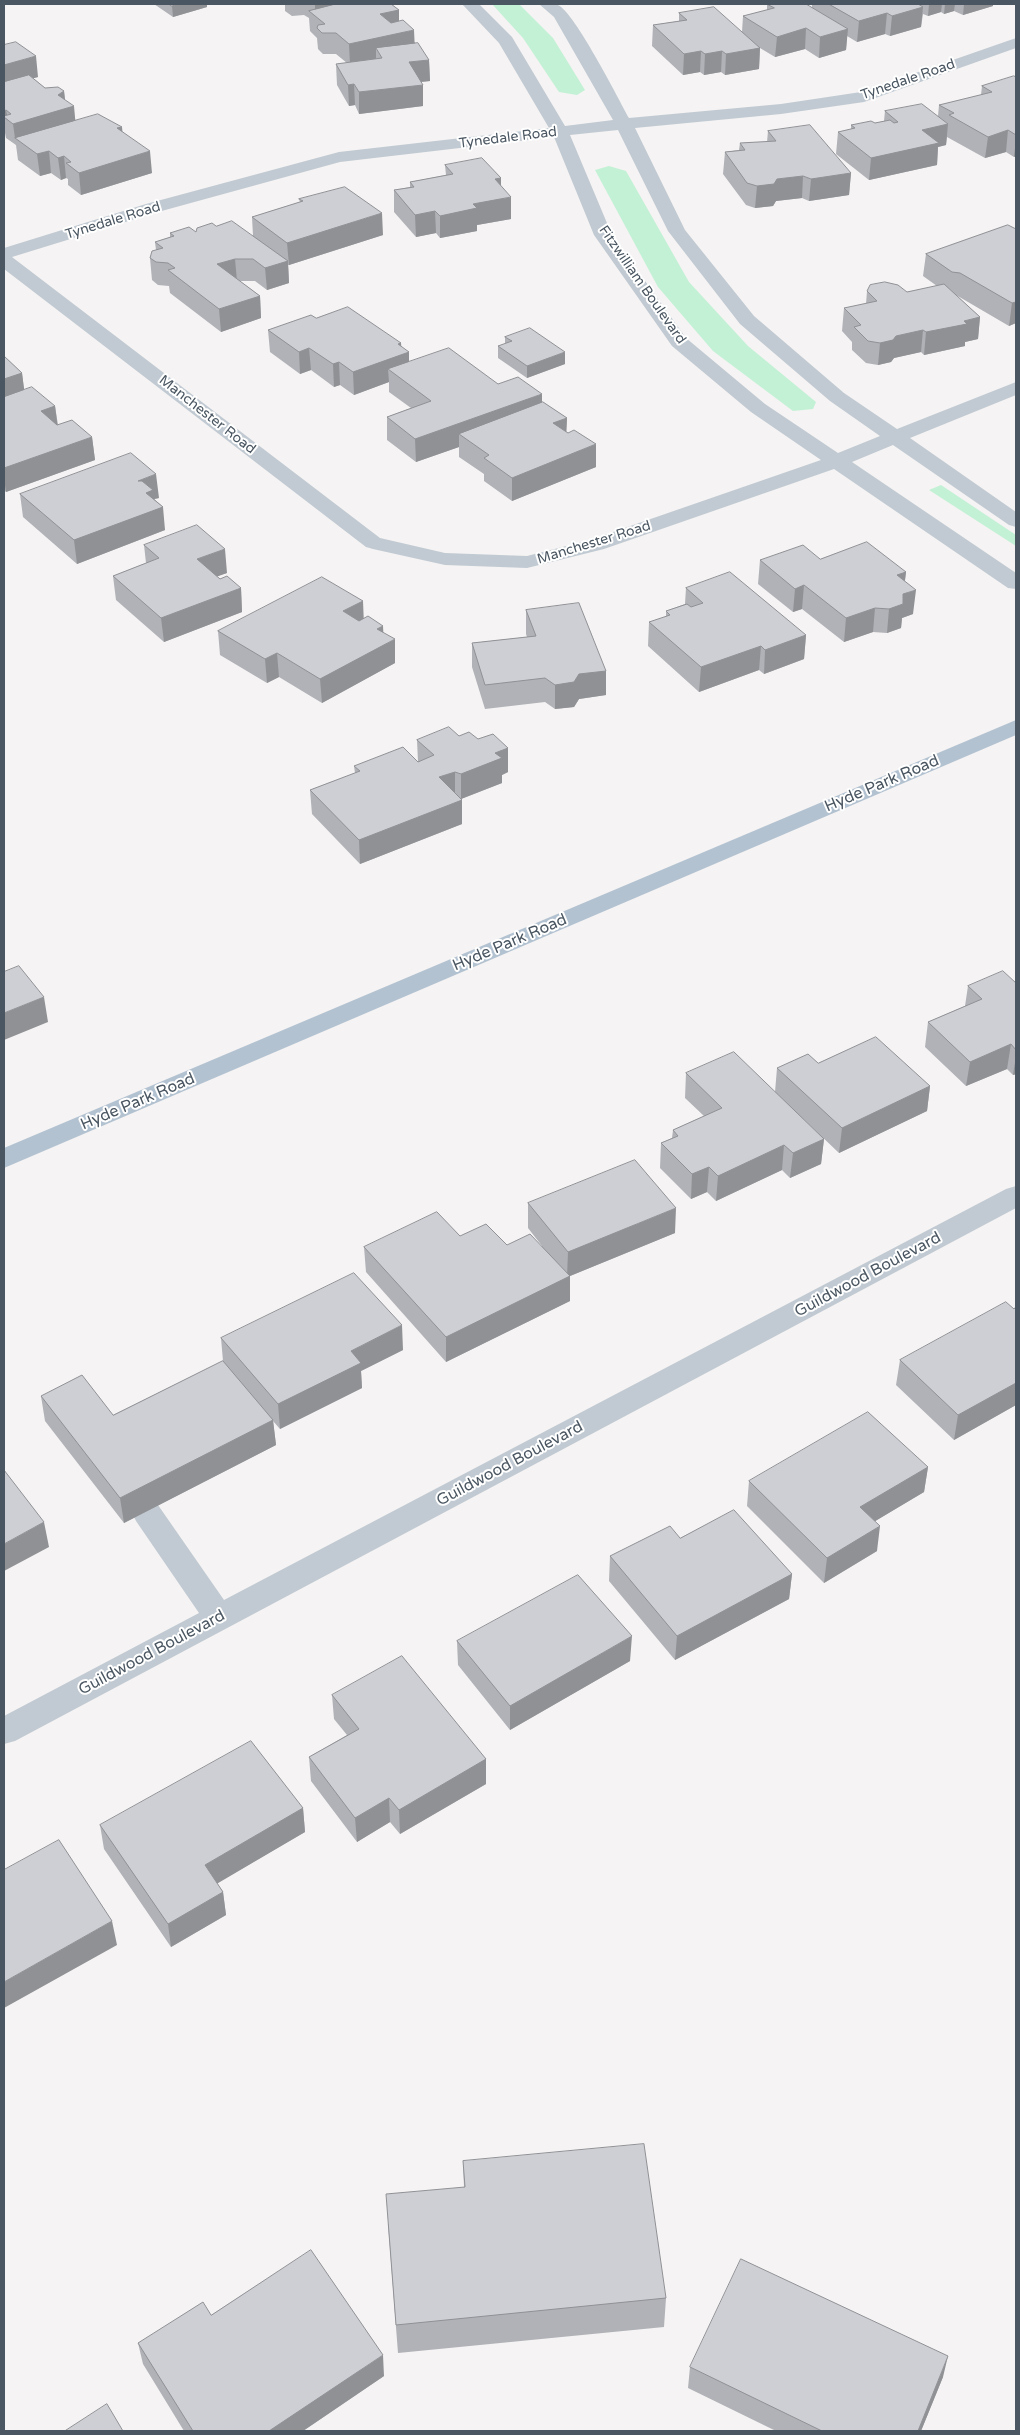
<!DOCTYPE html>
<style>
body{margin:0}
#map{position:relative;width:1020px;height:2435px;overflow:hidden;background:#f5f3f3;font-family:"Varela Round",sans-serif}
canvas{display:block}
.frame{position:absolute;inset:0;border:5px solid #4a5661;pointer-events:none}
</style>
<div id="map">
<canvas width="1020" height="2435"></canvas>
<div class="frame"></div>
</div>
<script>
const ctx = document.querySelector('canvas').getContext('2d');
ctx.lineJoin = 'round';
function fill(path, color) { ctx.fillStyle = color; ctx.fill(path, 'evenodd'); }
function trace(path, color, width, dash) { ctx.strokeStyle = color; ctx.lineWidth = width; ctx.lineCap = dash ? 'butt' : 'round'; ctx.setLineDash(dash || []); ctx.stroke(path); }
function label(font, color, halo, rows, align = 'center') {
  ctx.font = font + ' "Varela Round",sans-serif'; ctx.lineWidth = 4; ctx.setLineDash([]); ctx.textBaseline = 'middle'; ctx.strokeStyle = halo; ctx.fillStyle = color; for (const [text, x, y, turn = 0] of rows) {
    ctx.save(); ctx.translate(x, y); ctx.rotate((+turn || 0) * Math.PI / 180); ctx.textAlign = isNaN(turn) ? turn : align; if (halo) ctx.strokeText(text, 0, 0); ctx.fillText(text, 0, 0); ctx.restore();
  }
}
fill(new Path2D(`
 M492 4H519L553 38 585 90 577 95 559 92 523 38Z
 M609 166 626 171 689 282 748 346 816 402 813 409 793 411 713 351 658 287 595 170Z
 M941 485 1016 535V546L929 490Z`), '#c3f1d5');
fill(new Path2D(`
 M462 4H479L512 37 565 126 613 120 554 17 539 4C545 4 553 2 558 5 575 13 618 98 629 118L781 104 861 92 1016 38V48L864 102 781 114 635 128 685 230 754 316 844 393 897 429 1016 382V395L910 438 1016 512V527L1009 525 893 445 852 462 1016 573V589L1008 588 834 469 604 549 527 568 445 565 373 549 366 547 4 269V248L146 204 339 152 549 128 499 43ZM618 130 668 231 740 324 830 401 880 436 838 453 765 404 686 338 612 235 570 135ZM554 137 594 235 672 346 751 412 821 460 590 540 527 556 445 553 380 538 12 257 158 212 340 162Z
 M1016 1186V1208L15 1741 4 1744V1716L199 1613 136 1521 132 1513 136 1505 147 1501 158 1505 224 1600 1006 1189Z`), '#c1cad2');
fill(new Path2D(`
 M1016 720V735L4 1168V1148Z`), '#b3c2d1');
fill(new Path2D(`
 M154 4H207V7L173 17Z
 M285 4H391L399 10V21L415 43 429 60 430 81 421 82 423 106 359 114 355 105 349 106 337 85 336 64 347 63 336 54H323L318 49 317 38 310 31 309 18 304 15 292 16 285 11Z
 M767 4 812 7V4H993V6L963 15 954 11 944 14 941 12 928 16 923 14 921 27 890 36 885 34 857 42 847 36 846 50 819 58 805 49 775 57 760 48 759 69 725 75 721 72 704 75 700 72 683 75 652 46 653 25 679 21V13L742 32 743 16 767 10Z
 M4 45 38 77 33 78 45 88 64 91 65 100 75 120 122 127V132L152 173 81 195 68 185V179L66 178 61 180 51 173 40 176 18 160 16 145 6 138 5 133H4Z
 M1016 77V156L1014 157 1006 152 985 158 947 137 946 145 938 147 937 165 869 180 836 154 838 132 851 129V125L875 123 884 121 885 111 938 116 939 105 981 95 982 86Z
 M768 131 851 173 849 195 809 201 802 198 776 201 773 206 755 208 746 205 723 174 725 152 739 150 740 143 767 142Z
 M445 165 501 178V187L511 219 477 225V231L440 238 436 233 416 237 394 212V190L410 187V182L446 175Z
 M299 199 383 235 289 265H288L289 283 267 290 255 281H240L260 296 261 318 221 332 170 293 169 286 158 285 152 280 150 258 156 250 155 242 170 237V233L196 232 216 226 253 236 252 217 300 202Z
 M1008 225 1016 323 1009 326 956 295 980 317 978 339 965 342V346L924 355 921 352 894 358 891 362 878 365 866 363 852 350V342L842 331 844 308 866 304 867 291 907 292 937 286 923 276 926 254Z
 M316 318 401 343V347L409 362 498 384 542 402 567 418 566 432 596 467 512 501 484 481V474L459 457V447L416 462 387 440V417L411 408 389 392V382L354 395 340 385 334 387 311 370 300 374 270 352 268 330Z
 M505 337 565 364 527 378 498 358V346L505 344Z
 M4 356 22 373 24 390 55 406 58 425 92 437 95 460 6 492 4 490Z
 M20 494 159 498 154 499 165 530 77 564 23 517Z
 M144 545 227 573 217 576 220 579 241 588 242 612 164 642 116 600 113 576 146 563Z
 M820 559 906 572 905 581 913 614 902 618 901 628 887 633 873 632 844 642 802 609 793 612 758 584 760 560Z
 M686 588 806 635 804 659 764 674 759 670 699 692 648 646 649 622 666 617V611L685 604Z
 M363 601V619L383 626V632L395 663 322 703 279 677 267 683 220 655 218 631Z
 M526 610 606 671V695L579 699 574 707 555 709 545 702 485 709 472 667V643L527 637 526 634Z
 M459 736 478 739 508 748V772L502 775V783L461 799 462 800V824L360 864 312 814 310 790 355 773 354 766 418 762 417 740Z
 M1016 983V1074L1013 1075 1007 1069 966 1086 925 1047 928 1022 965 1006 968 986Z
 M818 1063 930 1086 927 1111 839 1153 795 1111 824 1139 821 1164 790 1178 782 1170 716 1201 707 1192 691 1199 660 1168 661 1143 672 1138 673 1130 704 1116 685 1098 686 1073 775 1092 777 1068Z
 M528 1203 675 1233 570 1276V1301L446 1362 366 1272 364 1247 460 1236 507 1245 542 1246 528 1228Z
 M1016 1307V1405L954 1440 896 1385 900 1360Z
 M221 1338 403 1350 361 1371 362 1388 280 1429 273 1421 276 1445 124 1523 45 1421 41 1396 113 1415 223 1361Z
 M928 1467 924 1492 875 1521 877 1551 824 1583 747 1506 749 1481Z
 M680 1538 792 1574 789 1599 675 1660 609 1581 610 1556Z
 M457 1641 630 1661 510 1730 458 1665Z
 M332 1695 486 1759V1784L400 1834 390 1822 357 1842 311 1781 309 1757 347 1735 334 1719Z
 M303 1808 305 1832 217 1883 223 1892 226 1915 171 1947 104 1849 100 1825Z
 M463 2161 666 2298 664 2327 398 2353 388 2224 464 2187Z
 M211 2315 384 2376 303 2431H184L143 2364 138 2343Z
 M690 2367 943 2377 921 2431H776L688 2388Z`), '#b0b2b7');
fill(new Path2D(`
 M178 4H207V7L173 17 172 6Z
 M315 4H358L315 16Z
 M929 4H942L941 12 928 16Z
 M945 4H955L954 11 944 14Z
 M964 4H993V6L963 15Z
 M923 7 921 27 890 36 892 16Z
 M399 10V30L380 14Z
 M887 13 885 34 857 42 859 21Z
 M806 28 805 49 775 57 777 37Z
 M848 29 846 50 819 58 820 37Z
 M414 30 415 51 376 48V59L350 65 349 44Z
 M760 48 759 69 725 75 726 54Z
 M701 51 700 72 683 75 684 54Z
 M722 51 721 72 704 75 705 54Z
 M36 56 38 77 8 85 4 96V65Z
 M429 60 430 81 410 83 409 62Z
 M354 84 355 105 349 106 348 85Z
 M423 85V106L359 114V92Z
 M64 91 66 108 74 106 76 128 15 138 16 145 13 124Z
 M6 110 8 120 4 117V111Z
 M948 124 946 145 938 147 937 165 869 180 871 158 922 130Z
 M122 127 124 148 117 128Z
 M1008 130 1006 152 985 158 988 137Z
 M1016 139V156L1014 157Z
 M49 151 51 173 40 176 37 154Z
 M150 151 152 173 81 195 79 173Z
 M64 156 66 178 61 180 58 158Z
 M851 173 849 195 809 201 811 179Z
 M803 176 802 198 776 201 773 206 755 208 757 186 777 179Z
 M501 178V199L511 197V219L477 225V231L440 238V216L473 204 495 179Z
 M435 211 436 233 416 237 415 215Z
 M382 213 383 235 289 265 287 243Z
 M235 259 237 281 217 264Z
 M288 261 289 283 267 290 265 268Z
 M260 296 261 318 221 332 219 309Z
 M1016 302V323L1009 326 1012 303Z
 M980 317 978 339 965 342V346L924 355 926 332 964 321Z
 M923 330 921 352 894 358 891 362 878 365 880 343 896 336Z
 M401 343 402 354 409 352V375L388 369 389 382 354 395 353 372 398 344Z
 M309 348 311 370 300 374 299 352Z
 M565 352V364L527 378V366Z
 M339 362 340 385 334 387 333 364Z
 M22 373 25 396 4 403V379Z
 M542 394V417L459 434V447L416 462 415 439Z
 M55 406 58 429 41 411Z
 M567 418 566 441 553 423Z
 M92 437 95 460 6 492 4 478V468Z
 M596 444V467L512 501V478Z
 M156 474 159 498 154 499 163 507 165 530 77 564 74 540 138 481Z
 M225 549 227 573 199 583 197 559Z
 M906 572 903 594 916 590 913 614 902 618 901 628 887 633 889 609 897 575Z
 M804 585 802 609 793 612 795 589Z
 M241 588 242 612 164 642 161 618Z
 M363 601 364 625 343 611Z
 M875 608 873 632 844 642 846 618Z
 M383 626 384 645 395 639V663L322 703 320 679 377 629Z
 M806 635 804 659 764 674 765 650Z
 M761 646 759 670 699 692 701 667Z
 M277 653 279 677 267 683 265 659Z
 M606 671V695L579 699 574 707 555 709V685L579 674Z
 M508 748V772L502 775V783L461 799V774L495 753Z
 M455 772V796L439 777Z
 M462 800V824L360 864 359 840Z
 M44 997 48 1022 4 1040V1013Z
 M1011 1044 1007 1069 966 1086 970 1062Z
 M1016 1056V1074L1013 1075Z
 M930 1086 927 1111 839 1153 842 1128Z
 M824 1139 821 1164 790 1178 793 1153Z
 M784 1145 782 1170 716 1201 718 1176Z
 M709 1167 707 1192 691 1199 692 1174Z
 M676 1208 675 1233 570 1276V1301L446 1362V1337L567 1277 568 1252Z
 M402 1325 403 1350 361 1371 362 1388 280 1429 278 1404 351 1351Z
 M1016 1383V1405L954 1440 958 1415Z
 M273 1420 276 1445 124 1523 120 1498Z
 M928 1467 924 1492 857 1532 860 1507Z
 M44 1522 49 1547 4 1571V1544Z
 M880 1526 877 1551 824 1583 827 1558Z
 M792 1574 789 1599 675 1660 677 1636Z
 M632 1636 630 1661 510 1730V1706Z
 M486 1759V1784L400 1834 399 1810Z
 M389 1798 390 1822 357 1842 355 1818Z
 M303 1808 305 1832 208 1889 205 1865Z
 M223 1892 226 1915 171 1947 168 1924Z
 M112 1921 117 1945 4 2008V1982Z
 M383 2355 384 2376 303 2431H269Z
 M948 2356 943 2377 921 2431H918Z`), '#909195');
const building = new Path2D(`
 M169 4H178L172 6Z
 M336 4H391L399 10 380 14 391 23 403 20 414 30 349 44 336 33H322L317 28 318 25 325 24 309 11Z
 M767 4H806L848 29 820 37 806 28 777 37 743 16 774 8Z
 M829 4H918L923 7 892 16 887 13 859 21Z
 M714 7 760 48 726 54 722 51 705 54 701 51 684 54 653 25 687 20 679 13Z
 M16 42 36 56 4 65V45Z
 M418 43 429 60 409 62 423 85 359 92 354 84 348 85 336 64 382 58 376 48Z
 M29 75 45 88 58 87 64 91 58 95 74 106 13 124 4 117V116L11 114 6 110 4 111V82Z
 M1014 76 1016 77V135L1008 130 988 137 949 115 954 113 939 105 992 92 982 86Z
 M922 104 948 124 922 130 939 143 871 158 838 132 855 128 851 125 871 121 875 123 890 120 894 123 898 122 885 111Z
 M98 114 122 127 117 128 150 151 79 173 66 163 71 162 64 156 58 158 49 151 37 154 15 138Z
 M810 125 851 173 811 179 803 176 777 179 774 184 757 186 747 183 725 152 745 150 740 143 776 141 768 131Z
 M482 158 501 178 495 179 511 197 473 204 477 208 440 216 435 211 415 215 394 190 414 187 410 182 453 174 445 165Z
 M345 187 382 213 287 243 252 217 303 201 299 199Z
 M232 221 288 261 265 268 253 259H235L217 264 260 296 219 309 168 270 175 268 168 263 156 262 150 258 152 251 163 248 155 242 174 236 170 233 189 227 196 232 197 228 212 223 216 226Z
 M1008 225 1016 229V302L1012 303 960 273 952 272 926 254Z
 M885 282 898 285 907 292 944 284 980 317 964 321 967 324 926 332 923 330 896 336 893 340 880 343 868 341 854 327 861 325 844 308 877 301 867 291 870 285Z
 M348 307 401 343 398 344 409 352 353 372 339 362 333 364 309 348 299 352 268 330 311 315 316 318Z
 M530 328 565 352 527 366 498 346 512 341 505 337Z
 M449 348 498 384 518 377 542 394 415 439 387 417 431 401 388 369Z
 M4 356 22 373 4 379Z
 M32 387 55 406 41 411 57 425 72 420 92 437 4 468V397Z
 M543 402 567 418 553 423 568 433 574 430 596 444 512 478 484 458 489 455 459 434Z
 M131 453 156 474 138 481H142L153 490 146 493 163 507 74 540 20 494Z
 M197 525 225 549 197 559 220 579 227 576 241 588 161 618 113 576 159 558 144 545Z
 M867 542 906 572 897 575 916 590 903 594V604L889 609 875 608 846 618 804 585 795 589 760 560 803 545 820 559Z
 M730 572 806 635 765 650 761 646 701 667 649 622 670 615 666 611 687 604 691 607 703 603 686 588Z
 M322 577 363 601 343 611 359 621 368 616 383 626 377 629 395 639 320 679 277 653 265 659 218 631Z
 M579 603 606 671 579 674 574 682 555 685 545 678 485 685 472 643 536 636 526 610Z
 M449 727 459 736 469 732 478 739 493 734 508 748 495 753 502 758 461 774 455 772 439 777 462 800 359 840 310 790 360 771 354 766 403 747 418 762 434 755 417 740Z
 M19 966 44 997 4 1013V972Z
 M1003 971 1016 983V1050L1011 1044 970 1062 928 1022 982 999 968 986Z
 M876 1037 930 1086 842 1128 777 1068 808 1054 818 1063Z
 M734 1052 824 1139 793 1153 784 1145 718 1176 709 1167 692 1174 661 1143 678 1136 673 1130 722 1108 686 1073Z
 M635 1160 676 1208 568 1252 528 1203Z
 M437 1212 460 1236 486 1224 507 1245 530 1234 570 1276 446 1337 364 1247Z
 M354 1273 402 1325 351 1351 361 1363 278 1404 221 1338Z
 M1006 1302 1014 1309 1016 1307V1383L958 1415 900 1360Z
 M223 1361 273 1420 120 1498 41 1396 82 1375 113 1415Z
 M868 1412 928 1467 860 1507 880 1526 827 1558 749 1481Z
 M4 1470 44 1522 4 1544Z
 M734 1510 792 1574 677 1636 610 1556 670 1526 680 1538Z
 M578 1575 632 1636 510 1706 457 1641Z
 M402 1656 486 1759 399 1810 389 1798 355 1818 309 1757 359 1729 332 1695Z
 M251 1741 303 1808 205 1865 223 1892 168 1924 100 1825Z
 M59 1840 112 1921 4 1982V1870Z
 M644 2144 666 2298 396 2325 386 2194 465 2187 463 2161Z
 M311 2250 383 2355 269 2431H193L138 2343 203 2302 211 2315Z
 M741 2259 948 2356 918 2431H822L690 2367Z
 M107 2404 123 2431H65Z`);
fill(building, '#cdcfd5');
trace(building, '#909195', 1);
label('14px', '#4a5661', '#fff', [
 ["Tynedale Road",908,80,-19],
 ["Tynedale Road",508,138,-7],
 ["Tynedale Road",113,221,-17],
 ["Fitzwilliam Boulevard",642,285,55],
 ["Manchester Road",207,415,38],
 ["Manchester Road",594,543,-17]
]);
label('16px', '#4a5661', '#fff', [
 ["Hyde Park Road",882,784,-23],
 ["Hyde Park Road",510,943,-23],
 ["Hyde Park Road",138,1102,-23],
 ["Guildwood Boulevard",868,1275,-28],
 ["Guildwood Boulevard",510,1464,-28],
 ["Guildwood Boulevard",152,1653,-28]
]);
</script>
